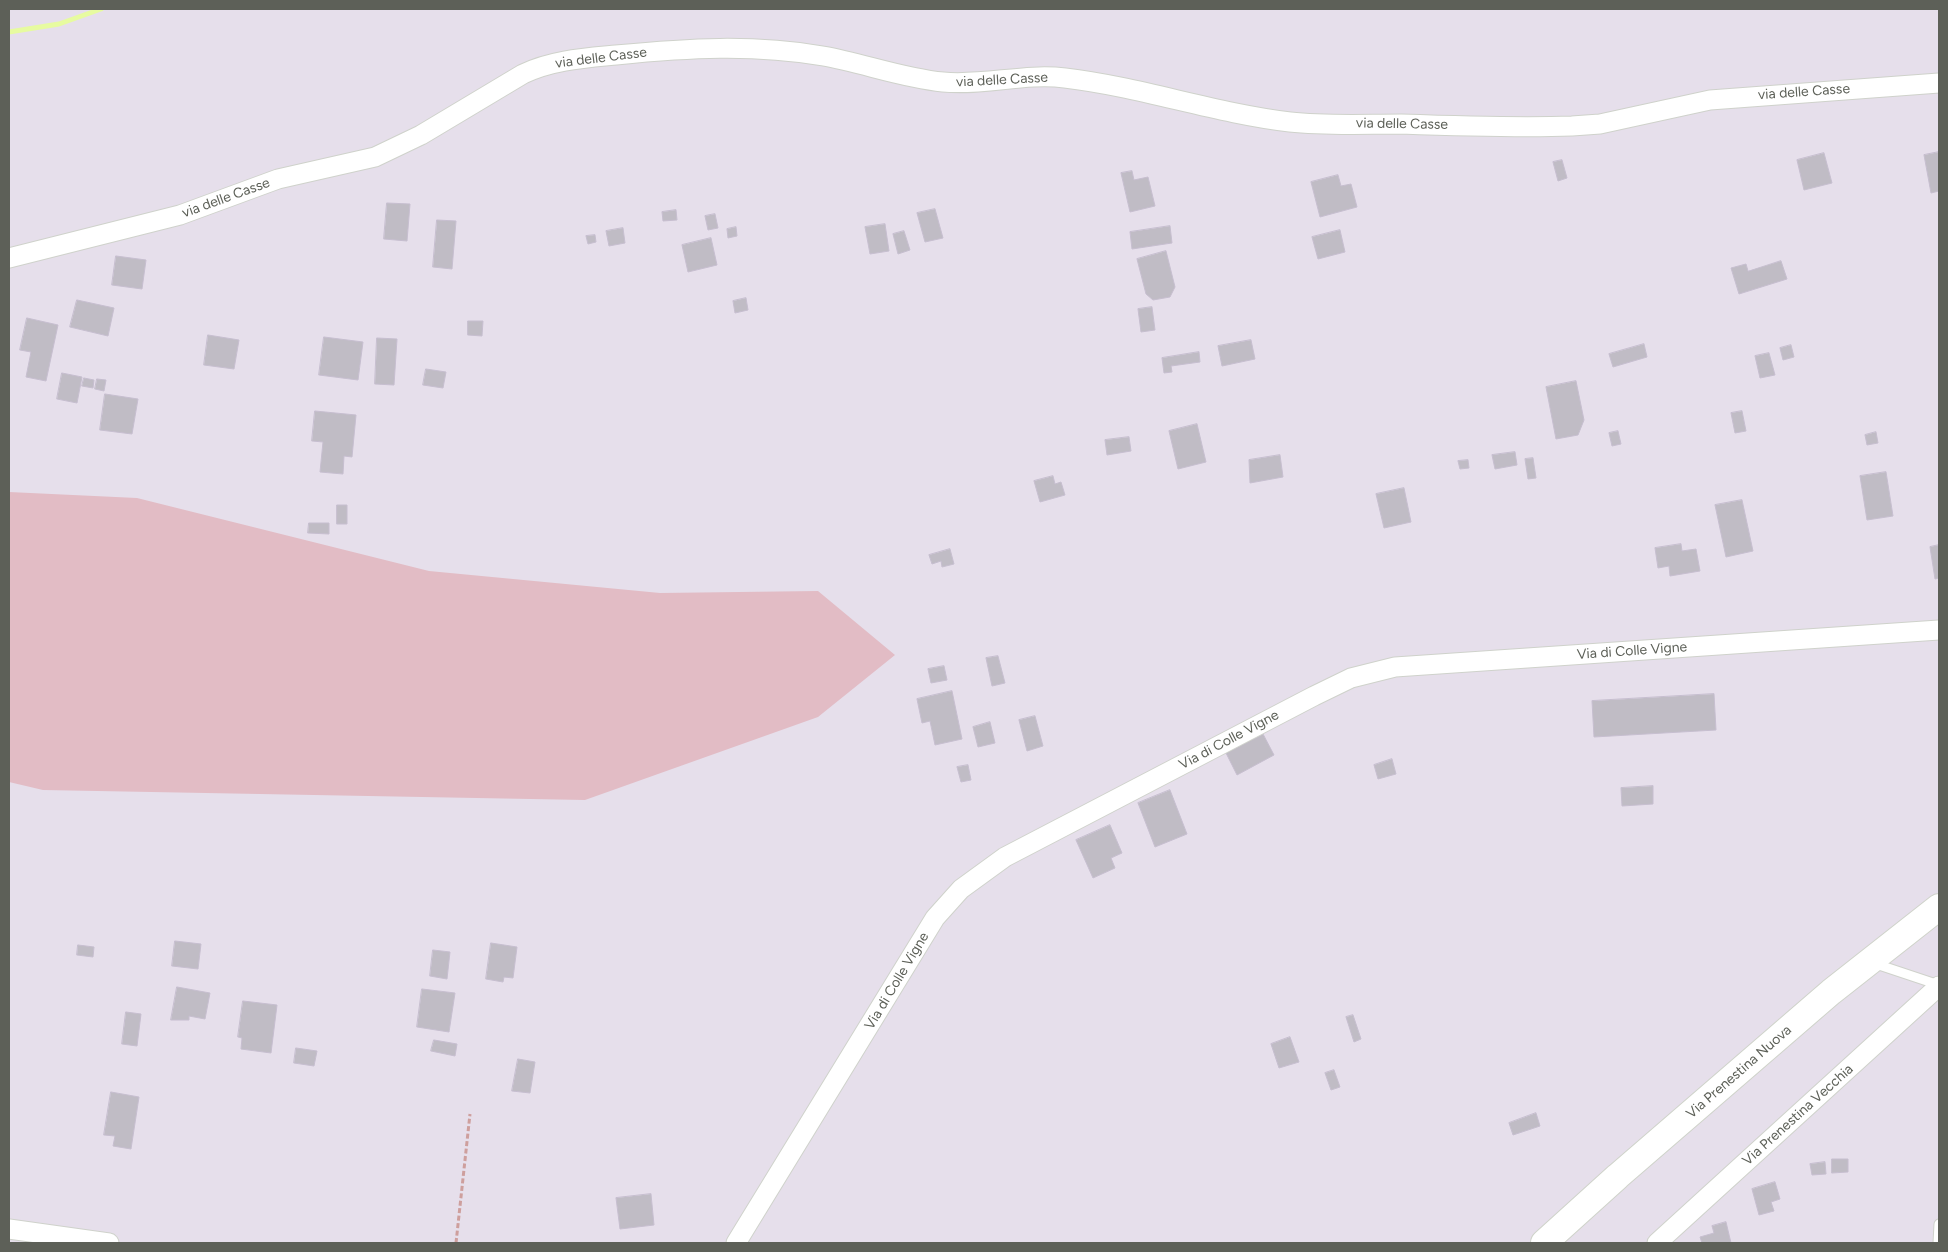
<!DOCTYPE html>
<style>
body{margin:0}
#map{position:relative;width:1948px;height:1252px;overflow:hidden;background:#e6dfeb;font-family:Figtree,sans-serif}
canvas{display:block}
.frame{position:absolute;inset:0;border:10px solid #5d6058;pointer-events:none}
</style>
<div id="map">
<canvas width="1948" height="1252"></canvas>
<div class="frame"></div>
</div>
<script>
const ctx = document.querySelector('canvas').getContext('2d');
ctx.lineJoin = 'round';
function fill(path, color) { ctx.fillStyle = color; ctx.fill(path, 'evenodd'); }
function trace(path, color, width, dash) { ctx.strokeStyle = color; ctx.lineWidth = width; ctx.lineCap = dash ? 'butt' : 'round'; ctx.setLineDash(dash || []); ctx.stroke(path); }
function label(font, color, halo, rows, align = 'center') {
  ctx.font = font + ' Figtree,sans-serif'; ctx.lineWidth = 4; ctx.setLineDash([]); ctx.textBaseline = 'middle'; ctx.strokeStyle = halo; ctx.fillStyle = color; for (const [text, x, y, turn = 0] of rows) {
    ctx.save(); ctx.translate(x, y); ctx.rotate((+turn || 0) * Math.PI / 180); ctx.textAlign = isNaN(turn) ? turn : align; if (halo) ctx.strokeText(text, 0, 0); ctx.fillText(text, 0, 0); ctx.restore();
  }
}
fill(new Path2D(`
 M9 492 137 498 429 571 660 593 818 591 895 655 818 717 585 800 43 790 9 782Z`), '#e2bcc5');
trace(new Path2D(`
 M9 32 59 24 101 9`), '#e7fba0', 5);
const building = new Path2D(`
 M1939 152V191L1931 193 1924 155Z
 M1824 153 1832 183 1804 190 1797 160Z
 M1562 160 1567 178 1558 181 1553 162Z
 M1132 171 1134 180 1148 177 1155 206 1130 212 1121 173Z
 M1338 175 1341 186 1351 184 1357 207 1320 217 1311 182Z
 M387 203 410 204 407 241 384 239Z
 M935 209 943 238 925 242 917 213Z
 M676 210 677 220 663 221 662 212Z
 M715 214 718 228 708 230 705 216Z
 M437 220 456 221 452 269 433 267Z
 M885 224 889 251 870 254 865 227Z
 M1170 226 1172 243 1132 249 1130 232Z
 M736 227 737 236 728 238 727 229Z
 M623 228 625 243 609 246 606 231Z
 M1340 230 1345 252 1318 259 1312 237Z
 M904 231 910 250 898 254 893 234Z
 M595 235 596 242 588 244 586 236Z
 M711 238 717 265 688 272 682 245Z
 M1166 251 1175 287 1170 297 1153 300 1146 294 1137 259Z
 M116 256 146 260 142 289 112 285Z
 M1781 261 1787 279 1739 294 1731 268 1746 264 1748 271Z
 M746 298 748 310 735 313 733 301Z
 M77 300 114 308 108 336 70 327Z
 M1152 307 1155 330 1141 332 1138 309Z
 M27 318 58 325 46 381 26 377 31 352 20 350Z
 M468 321H483L482 336 468 335Z
 M208 335 239 340 234 369 204 365Z
 M324 337 363 342 358 380 319 375Z
 M377 338 397 339 394 385 375 384Z
 M1251 340 1255 359 1222 366 1218 346Z
 M1644 344 1647 357 1613 367 1609 354Z
 M1791 345 1794 357 1783 360 1780 348Z
 M1199 352 1200 362 1171 366 1172 372 1164 373 1162 358Z
 M1769 353 1775 375 1760 378 1755 356Z
 M426 369 446 372 443 388 423 385Z
 M62 373 82 377 77 403 57 399Z
 M84 378 94 380 93 388 82 386Z
 M97 379 106 380 104 391 95 389Z
 M1576 381 1584 420 1578 435 1556 439 1546 387Z
 M105 394 138 399 132 434 100 430Z
 M315 411 356 415 352 457 344 456 343 474 320 472 323 442 312 441Z
 M1742 411 1746 431 1735 433 1731 413Z
 M1197 424 1206 462 1178 469 1169 431Z
 M1618 431 1621 444 1612 446 1609 433Z
 M1876 432 1878 443 1867 445 1865 435Z
 M1129 437 1131 451 1107 455 1105 440Z
 M1515 452 1517 465 1495 469 1492 455Z
 M1280 455 1283 477 1250 483 1249 460Z
 M1533 458 1536 478 1528 479 1525 459Z
 M1468 460 1469 468 1460 469 1458 461Z
 M1886 472 1893 516 1867 520 1860 476Z
 M1053 476 1055 484 1061 482 1065 495 1040 502 1034 481Z
 M1404 488 1411 522 1384 528 1376 494Z
 M1742 500 1753 551 1726 557 1715 505Z
 M337 505H347V524H337Z
 M309 523H329V534L308 533Z
 M1681 544 1682 551 1696 549 1700 571 1670 576 1669 566 1658 568 1655 548Z
 M1939 545V578L1935 579 1930 547Z
 M950 549 954 564 942 567 941 561 932 564 929 555Z
 M998 656 1005 683 992 686 986 658Z
 M944 666 947 680 931 683 928 669Z
 M952 691 962 739 935 745 930 721 922 723 917 699Z
 M1714 694 1716 730 1594 737 1592 701Z
 M1035 716 1043 746 1027 751 1019 720Z
 M990 722 995 743 978 747 973 727Z
 M1263 734 1274 755 1237 775 1226 753Z
 M1392 759 1396 774 1378 779 1374 765Z
 M968 765 971 780 961 782 957 767Z
 M1653 786V804L1622 806 1621 788Z
 M1170 790 1187 834 1155 847 1138 803Z
 M1110 825 1122 853 1111 858 1115 868 1093 878 1076 840Z
 M175 941 201 944 198 969 172 966Z
 M491 943 517 947 513 978 504 977 503 982 486 979Z
 M78 945 94 947 93 957 77 955Z
 M433 950 450 952 447 979 430 976Z
 M177 987 210 993 205 1019 189 1016V1020H171Z
 M422 989 455 993 449 1032 417 1027Z
 M243 1001 277 1005 271 1053 241 1049 242 1038 238 1037Z
 M126 1012 141 1014 137 1046 122 1044Z
 M1353 1015 1361 1039 1354 1042 1346 1017Z
 M1290 1037 1299 1062 1279 1068 1271 1044Z
 M434 1040 457 1044 455 1056 431 1051Z
 M296 1048 317 1051 314 1066 294 1063Z
 M518 1059 535 1062 530 1093 512 1091Z
 M1334 1070 1340 1087 1331 1090 1325 1073Z
 M111 1092 139 1097 131 1149 113 1146 115 1136 104 1135Z
 M1536 1113 1540 1126 1513 1135 1509 1123Z
 M1832 1159H1848V1172L1832 1173Z
 M1825 1162 1826 1174 1812 1175 1810 1164Z
 M1775 1182 1780 1199 1771 1202 1774 1211 1759 1215 1752 1189Z
 M651 1194 654 1225 620 1229 616 1198Z
 M1726 1222 1731 1243H1702L1700 1237 1714 1233 1712 1226Z`);
fill(building, '#c0bcc5');
trace(building, '#c6becf', 1);
const lane = new Path2D(`
 M1873 963 1939 985
 M1938 1243 1939 1224`);
const street = new Path2D(`
 M9 258 180 215 278 179 375 157 421 135 523 74C552 60 585 58 616 55 688 48 752 44 823 56 863 63 902 78 943 82 984 86 1024 73 1065 78 1141 87 1214 113 1290 122 1326 126 1364 124 1401 124 1458 126 1515 128 1572 126L1600 124 1710 100 1939 83
 M9 1229 109 1243
 M736 1243 935 918 961 889 1005 857 1314 696 1351 678 1395 667 1939 630
 M1657 1243 1939 986`);
const secondary = new Path2D(`
 M1544 1243 1618 1176 1831 992 1939 907`);
trace(lane, '#cfd2cb', 11);
trace(street, '#cfd2cb', 21);
trace(secondary, '#cfd3ca', 28);
trace(new Path2D(`
 M456 1243 470 1114`), '#ce9f9d', 3, [5, 2.5]);
trace(lane, '#fff', 9);
trace(street, '#fff', 19);
trace(secondary, '#fff', 26);
label('14px', '#5d6058', '#fff', [
 ["via delle Casse",601,58,-7],
 ["via delle Casse",1002,80,-3],
 ["via delle Casse",1804,92,-4],
 ["via delle Casse",1402,124,1],
 ["via delle Casse",226,198,-20],
 ["Via di Colle Vigne",1632,651,-4],
 ["Via di Colle Vigne",1229,740,-28],
 ["Via di Colle Vigne",897,981,-59],
 ["Via Prenestina Nuova",1739,1072,-41],
 ["Via Prenestina Vecchia",1798,1115,-42]
]);
</script>
